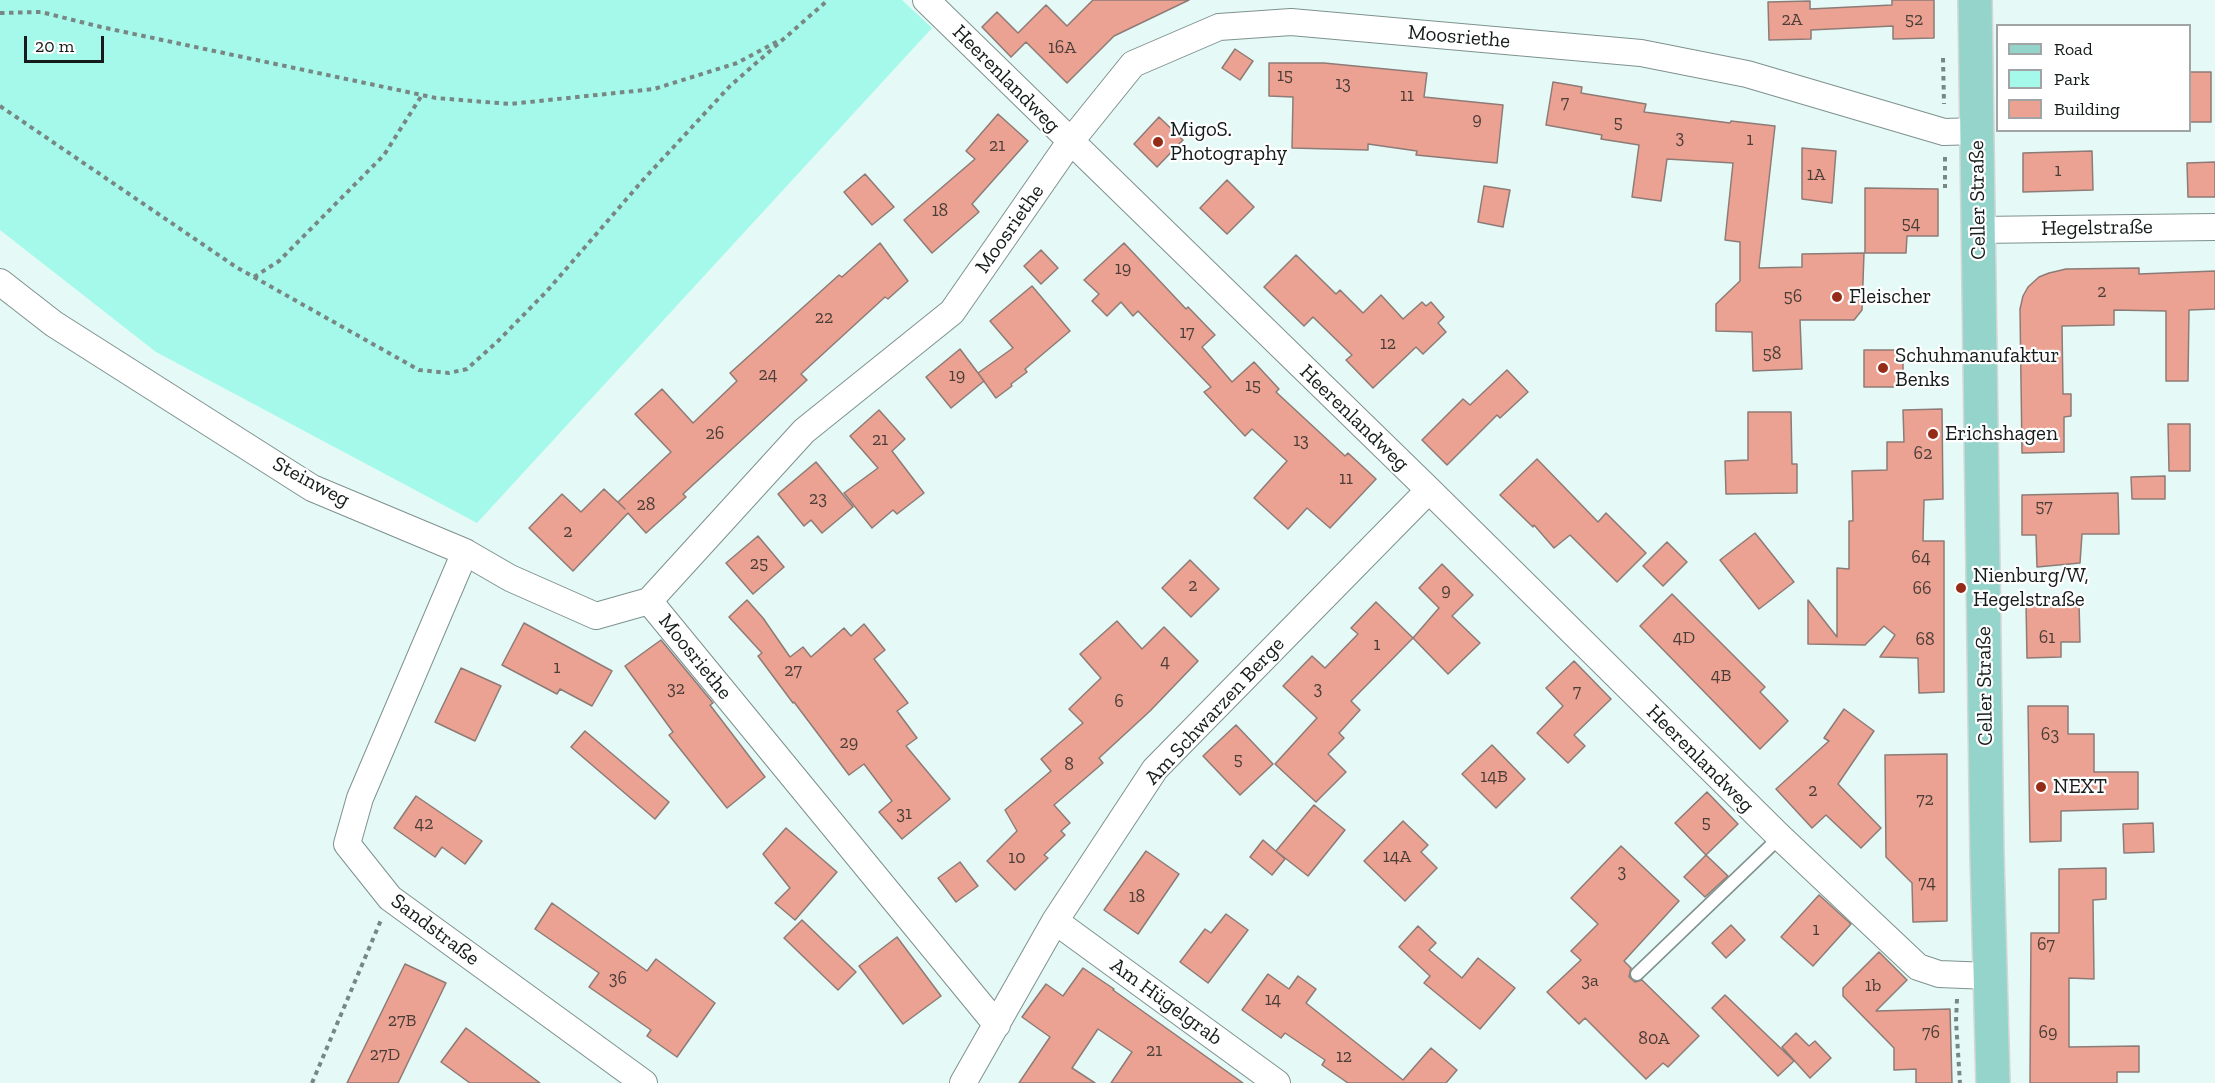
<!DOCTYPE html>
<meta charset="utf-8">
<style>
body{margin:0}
#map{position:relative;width:2215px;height:1083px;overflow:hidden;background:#e5faf6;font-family:"Zilla Slab",serif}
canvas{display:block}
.legend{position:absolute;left:1996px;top:24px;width:195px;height:108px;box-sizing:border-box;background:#fff;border:2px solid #a1a4a4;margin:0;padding:8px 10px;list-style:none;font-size:18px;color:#151c1b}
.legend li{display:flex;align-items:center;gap:12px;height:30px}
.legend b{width:30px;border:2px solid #a1a4a4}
.scale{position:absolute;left:24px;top:36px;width:80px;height:27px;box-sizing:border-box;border:3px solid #151c1b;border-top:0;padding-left:8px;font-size:18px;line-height:21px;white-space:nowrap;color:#151c1b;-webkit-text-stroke:4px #fff;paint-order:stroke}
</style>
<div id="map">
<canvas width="2215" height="1083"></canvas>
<ul class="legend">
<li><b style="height:8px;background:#94d4cb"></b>Road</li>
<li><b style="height:16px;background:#a5f9eb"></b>Park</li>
<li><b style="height:16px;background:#eca292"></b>Building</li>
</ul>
<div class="scale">20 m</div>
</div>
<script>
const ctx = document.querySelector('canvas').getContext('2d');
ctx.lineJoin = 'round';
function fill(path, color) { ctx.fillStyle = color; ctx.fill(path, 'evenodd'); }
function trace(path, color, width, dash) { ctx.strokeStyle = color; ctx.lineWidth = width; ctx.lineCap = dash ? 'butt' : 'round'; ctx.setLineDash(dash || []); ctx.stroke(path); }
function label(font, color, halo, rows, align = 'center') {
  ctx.font = font + ' "Zilla Slab",serif'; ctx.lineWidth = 4.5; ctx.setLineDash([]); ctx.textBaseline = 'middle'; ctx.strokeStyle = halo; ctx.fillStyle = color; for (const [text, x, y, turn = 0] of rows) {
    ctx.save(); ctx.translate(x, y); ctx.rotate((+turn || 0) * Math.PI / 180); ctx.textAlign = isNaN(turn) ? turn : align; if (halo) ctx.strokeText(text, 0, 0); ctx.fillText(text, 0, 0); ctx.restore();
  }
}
fill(new Path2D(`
 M0 0H902L932 28 477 523 156 352 0 230Z`), '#a5f9eb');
const building = new Path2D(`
 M1093 0H1189L1114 36 1067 83 1026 42 1011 57 982 27 997 12 1018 33 1046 5 1067 26Z
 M1892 0H1934V38L1893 39V26L1811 30V39L1769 40 1768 2 1810 1V9L1892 5Z
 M1235 49 1253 61 1240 80 1222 68Z
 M1269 63H1324L1427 73 1424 97 1503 105 1497 163 1416 155 1417 151 1368 144V150L1292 148 1293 97 1269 96Z
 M2190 72H2211V122H2190Z
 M1553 82 1582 87 1581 93 1646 104 1644 112 1730 123 1731 121 1775 126 1759 268 1802 267V254L1864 253 1862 310 1854 320H1800L1802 369 1753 371 1752 332 1716 331V304L1740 281V242L1725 240 1733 163 1667 159 1661 201 1632 197 1639 145 1601 139 1602 135 1546 125Z
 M998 114 1028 141 972 204 979 212 932 253 904 220 975 159 966 151Z
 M1159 117 1183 140 1157 167 1134 144Z
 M1802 148 1836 151 1832 203 1802 199Z
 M2092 151 2093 190 2023 192V153Z
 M2215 162V197H2188L2187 163Z
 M865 174 894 207 872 225 844 192Z
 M1227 180 1254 207 1227 234 1200 208Z
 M1484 186 1510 190 1503 227 1478 222Z
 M1865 188 1938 189V236H1907L1906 253H1865Z
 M880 243 908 281 888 299 885 297 801 374 807 380 683 494 686 497 646 533 628 513 573 571 529 528 562 494 581 512 604 489 625 509 618 502 671 452 635 414 662 389 693 423 737 381 730 373 839 275 842 277Z
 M1124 243 1186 309 1188 307 1215 335 1202 347 1232 382 1254 362 1279 389 1276 392 1345 456 1348 453 1376 479 1330 528 1307 508 1288 529 1254 498 1287 461 1252 429 1245 436 1204 392 1211 387 1138 311 1133 316 1121 302 1107 316 1092 301 1099 294 1084 280Z
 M1041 250 1058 268 1041 284 1024 266Z
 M1296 255 1336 294 1340 290 1363 313 1381 295 1403 319 1422 302 1426 306 1431 302 1444 317 1438 323 1446 332 1423 354 1416 347 1373 388 1346 360 1352 355 1313 317 1304 326 1264 287Z
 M2139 268V274L2215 271V309L2189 310 2188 381H2166V311L2114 310V325L2062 326 2063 394H2071V416L2064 417V452L2022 453 2020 309 2023 296 2028 287 2039 277 2049 273 2066 269Z
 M1032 286 1070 331 1025 369 1027 372 1011 384 1012 386 996 398 978 373 1013 348 990 321Z
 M960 349 984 381 951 408 926 377Z
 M1864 350H1903V387H1864Z
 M1507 370 1528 392 1500 418 1497 415 1447 465 1422 440 1463 399 1470 405Z
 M1942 409 1943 499 1924 500 1923 541H1944V692L1919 693 1918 658 1880 657 1895 635 1884 626 1865 645 1808 644V600L1837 637V568L1849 569V521H1853L1852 471 1887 470V442H1904L1903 410Z
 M879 410 905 439 892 451 924 493 897 514 893 510 872 528 844 493 878 468 850 436Z
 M1748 412H1791L1792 464H1797V493L1726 494 1725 461 1748 460Z
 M2168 424H2190V471H2169Z
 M1537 459 1598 522 1606 513 1646 553 1617 582 1570 535 1554 548 1534 525 1533 527 1500 495Z
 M816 462 853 507 822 533 811 520 804 526 778 494Z
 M2165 476V499H2132L2131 477Z
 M2118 493 2119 534H2082L2080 563 2037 567 2036 535H2022V495Z
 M1755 533 1794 582 1759 609 1720 560Z
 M758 536 784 567 753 594 726 563Z
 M1667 542 1687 562 1663 586 1643 566Z
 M1190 560 1219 589 1191 617 1162 588Z
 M1442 564 1473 595 1452 616 1480 643 1448 674 1413 638 1439 608 1419 588Z
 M1672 594 1765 687 1760 692 1788 721 1760 749 1640 626Z
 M747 600 763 618 790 657 803 647 811 657 844 628 851 636 864 624 885 650 874 659 908 703 897 711 917 738 906 746 950 799 902 839 879 812 892 801 864 764 849 775 794 702 793 703 758 656 762 653 729 617Z
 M2079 601 2080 642H2061V657L2027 658 2026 603Z
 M1376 602 1413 638 1351 701 1360 710 1339 733 1344 738 1328 754 1346 772 1316 802 1275 764 1317 718 1283 686 1312 656 1325 668 1358 634 1351 628Z
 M1117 621 1142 649 1164 627 1198 661 1150 711 1099 758 1103 763 1054 805 1070 823 1061 831 1065 835 1044 855 1048 858 1015 890 987 861 1017 831 1005 810 1051 771 1041 759 1083 723 1069 709 1101 678 1080 654Z
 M524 623 612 671 592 706 560 689 557 694 502 665Z
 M661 640 713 703 710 705 765 777 727 808 669 735 673 732 625 666Z
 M1574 661 1611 699 1574 735 1585 746 1568 763 1537 733 1563 706 1546 688Z
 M461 668 501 686 475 741 435 722Z
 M2028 706H2068V734H2094V772H2138V809L2061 811V841L2030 842Z
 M1844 709 1874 731 1838 784 1881 828 1861 848 1826 815 1812 828 1776 789 1829 741 1824 738Z
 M1236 725 1273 764 1240 795 1203 756Z
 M585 731 669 802 655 819 571 747Z
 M1492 745 1525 779 1496 808 1462 774Z
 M1947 754V921L1913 922 1912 883 1886 857 1885 755Z
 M1707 792 1738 824 1706 855 1675 823Z
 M416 796 482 841 465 864 442 847 435 857 394 828Z
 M1314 805 1345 830 1308 876 1276 851Z
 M1403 821 1428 845 1421 852 1437 868 1405 901 1364 861Z
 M2153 823 2154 852 2124 853 2123 824Z
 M786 828 837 872 795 920 775 903 790 888 763 854Z
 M1263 840 1285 859 1272 875 1250 857Z
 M1621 846 1679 901 1624 961 1631 968 1629 977 1635 982 1642 980 1699 1036 1668 1067 1663 1063 1646 1079 1585 1018 1579 1024 1547 992 1581 960 1571 951 1598 924 1571 898Z
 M1146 851 1179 874 1138 934 1104 910Z
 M1706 855 1728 876 1705 897 1684 877Z
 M960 862 978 886 956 902 938 878Z
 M2106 868V899L2093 900 2094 979 2069 978V1047L2139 1046V1072H2117V1083H2030L2031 933H2059V869Z
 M1819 895 1851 924 1813 966 1781 937Z
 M552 903 647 971 656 959 715 1003 677 1057 647 1036 651 1030 589 987 599 973 535 929Z
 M1226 914 1248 930 1208 983 1180 962 1205 929 1211 933Z
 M802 920 856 972 838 990 784 938Z
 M1731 925 1745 940 1726 958 1712 943Z
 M1418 926 1436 943 1429 950 1462 978 1478 958 1515 988 1480 1029 1424 983 1430 976 1399 947Z
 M897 937 941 996 903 1024 859 966Z
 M1879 952 1907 980 1876 1011 1950 1009 1952 1083H1916V1069L1894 1070V1048L1843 996V988Z
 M405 964 446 983 398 1083H347Z
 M1083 968 1114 989 1113 990 1243 1083H1111L1132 1052 1098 1029 1072 1068 1095 1083H1019L1050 1037 1022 1017 1046 984 1063 996Z
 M1268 974 1289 989 1298 976 1316 989 1306 1003 1403 1080 1431 1048 1457 1070 1446 1083H1348L1322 1065 1325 1060 1285 1033 1281 1038 1242 1010Z
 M1725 995 1794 1061 1778 1076 1712 1008Z
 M466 1028 540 1083H470L441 1062Z
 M1796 1033 1809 1046 1815 1041 1831 1058 1810 1078 1782 1047Z`);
fill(building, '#eca292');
trace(building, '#8d7b77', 1.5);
const lane = new Path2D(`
 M1637 974 1780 837`);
const street = new Path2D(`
 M926 0 1429 490 1780 837 1918 967 1939 974 1989 976
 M1978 230 2215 227
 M0 282 54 324 312 488 465 552 510 578 596 616 649 601
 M465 552 360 798 347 844 390 898 644 1083
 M1055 921 1277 1083
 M997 1025 649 601 804 431 952 312 1070 142 1133 64 1219 27 1291 22 1641 53 1747 74 1944 132 1977 131
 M963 1083 1055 921 1155 769 1429 490`);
const primary = new Path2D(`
 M1975 0 1987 855 1993 1083`);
trace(lane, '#7e918e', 15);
trace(street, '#7e918e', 28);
trace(primary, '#d5d6d6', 36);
trace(new Path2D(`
 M0 13 41 12 101 27 436 98 510 104 654 89 737 63 780 40
 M1943 58 1944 104
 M0 106 236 267 419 370 449 373 467 369 498 341 547 291 643 180 730 86 828 0
 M1945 157V188
 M254 277 279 261 384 155 422 95
 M1957 999 1956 1021 1960 1083
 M312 1083 381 920`), '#798784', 4, [4.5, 4.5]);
trace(lane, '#fff', 12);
trace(street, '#fff', 26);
trace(primary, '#94d4cb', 33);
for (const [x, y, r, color] of [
 [1158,142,6,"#952c18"],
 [1837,297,6,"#952c18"],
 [1883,368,6,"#952c18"],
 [1933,434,6,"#952c18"],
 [1961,588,6,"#952c18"],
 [2041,787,6,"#952c18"]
]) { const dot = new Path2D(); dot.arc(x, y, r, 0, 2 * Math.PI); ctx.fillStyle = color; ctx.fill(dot); trace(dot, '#fff', 2); }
label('18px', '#4b3e39', null, [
 ["2A",1792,20],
 ["52",1914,20],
 ["16A",1062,48],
 ["15",1285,76],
 ["13",1343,84],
 ["11",1407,96],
 ["7",1565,103],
 ["9",1477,120],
 ["5",1618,123],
 ["3",1680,138],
 ["1",1750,140],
 ["21",997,146],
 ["1",2058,171],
 ["1A",1816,175],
 ["18",940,211],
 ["54",1911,224],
 ["19",1123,269],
 ["2",2102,292],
 ["56",1793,297],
 ["22",824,318],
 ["17",1187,333],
 ["12",1388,344],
 ["58",1772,354],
 ["24",768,375],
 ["19",957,376],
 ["15",1253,386],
 ["26",715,434],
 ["21",880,440],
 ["13",1301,441],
 ["62",1923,454],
 ["11",1346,479],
 ["23",818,499],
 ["28",646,505],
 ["57",2044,507],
 ["2",568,532],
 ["64",1921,558],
 ["25",759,564],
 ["2",1193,586],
 ["66",1922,589],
 ["9",1446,591],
 ["4D",1684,638],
 ["61",2047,638],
 ["68",1925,640],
 ["1",1377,645],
 ["4",1165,662],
 ["1",557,668],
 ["27",793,671],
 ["4B",1721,676],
 ["32",676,689],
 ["3",1318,689],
 ["7",1577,692],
 ["6",1119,702],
 ["63",2050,735],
 ["29",849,743],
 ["5",1238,760],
 ["8",1069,765],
 ["14B",1494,777],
 ["2",1813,791],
 ["72",1925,800],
 ["31",904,814],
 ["5",1706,823],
 ["42",424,824],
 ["14A",1397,857],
 ["10",1017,858],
 ["3",1622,872],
 ["74",1927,883],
 ["18",1137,897],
 ["1",1816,930],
 ["67",2046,945],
 ["36",618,979],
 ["3a",1590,981],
 ["1b",1873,986],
 ["14",1273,1000],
 ["27B",402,1021],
 ["76",1931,1033],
 ["69",2048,1033],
 ["80A",1654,1039],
 ["21",1154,1051],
 ["27D",385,1055],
 ["12",1344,1057]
]);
label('21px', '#151c1b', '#fff', [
 ["Moosriethe",1459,37,5],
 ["Heerenlandweg",1006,79,45],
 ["Celler Straße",1978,200,-91],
 ["Hegelstraße",2097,228,-1],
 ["Moosriethe",1010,229,-55],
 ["Heerenlandweg",1354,418,44],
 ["Steinweg",311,482,28],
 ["Moosriethe",695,657,51],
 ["Celler Straße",1985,686,-91],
 ["Am Schwarzen Berge",1215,711,-47],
 ["Heerenlandweg",1700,759,45],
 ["Sandstraße",435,930,37],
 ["Am Hügelgrab",1166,1002,36]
]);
label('21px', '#151c1b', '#fff', [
 ["MigoS.",1170,130],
 ["Photography",1170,154],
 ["Fleischer",1849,297],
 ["Schuhmanufaktur",1895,356],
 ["Benks",1895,380],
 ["Erichshagen",1945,434],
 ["Nienburg/W,",1973,576],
 ["Hegelstraße",1973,600],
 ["NEXT",2053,787]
], 'left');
</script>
